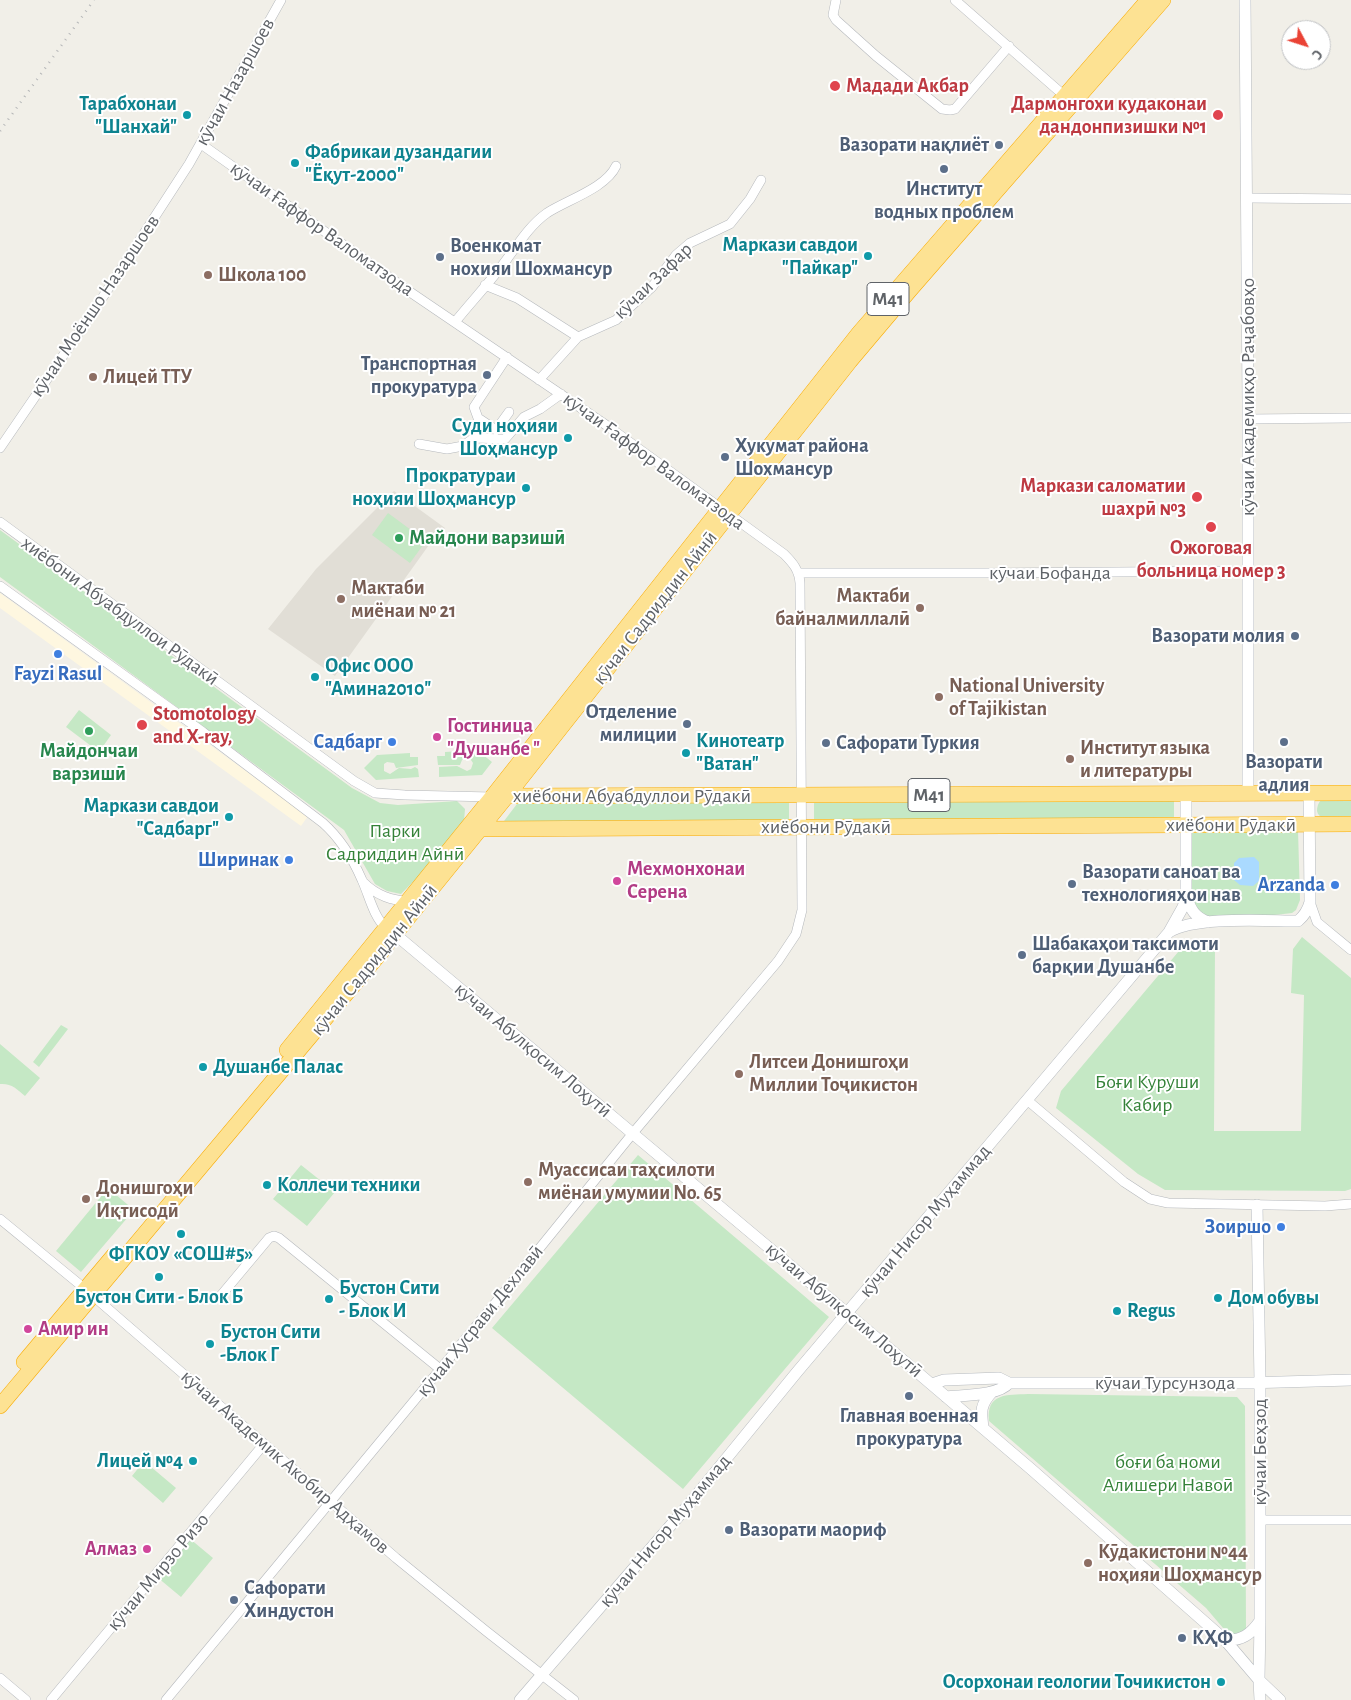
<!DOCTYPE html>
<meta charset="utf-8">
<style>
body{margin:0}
#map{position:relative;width:1351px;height:1700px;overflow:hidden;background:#f1efe8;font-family:"Alegreya Sans",sans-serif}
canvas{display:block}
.north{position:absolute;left:1281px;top:20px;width:50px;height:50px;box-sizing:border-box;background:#fff;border:1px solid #bfc1c3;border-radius:50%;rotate:130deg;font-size:14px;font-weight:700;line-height:20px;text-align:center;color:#5f6368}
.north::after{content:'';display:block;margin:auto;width:18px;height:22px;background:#ea4335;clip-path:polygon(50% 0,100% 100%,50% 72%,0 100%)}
</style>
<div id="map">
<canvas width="1351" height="1700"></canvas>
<div class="north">С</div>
</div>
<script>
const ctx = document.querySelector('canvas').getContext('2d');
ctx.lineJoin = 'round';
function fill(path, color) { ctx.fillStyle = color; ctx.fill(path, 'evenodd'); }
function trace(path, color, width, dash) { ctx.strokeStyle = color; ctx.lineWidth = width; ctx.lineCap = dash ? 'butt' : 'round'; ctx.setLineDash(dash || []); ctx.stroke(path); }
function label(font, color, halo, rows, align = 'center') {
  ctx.font = font + ' "Alegreya Sans",sans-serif'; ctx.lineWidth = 4; ctx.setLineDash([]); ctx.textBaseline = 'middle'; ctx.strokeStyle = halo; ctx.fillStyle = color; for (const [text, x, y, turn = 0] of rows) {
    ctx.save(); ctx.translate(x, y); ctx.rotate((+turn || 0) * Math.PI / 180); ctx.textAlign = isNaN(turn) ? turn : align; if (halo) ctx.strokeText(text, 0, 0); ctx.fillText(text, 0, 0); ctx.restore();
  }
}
fill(new Path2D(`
 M0 593 308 816 301 826 0 608Z`), '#fef7e0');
fill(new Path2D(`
 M394 491 445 528 437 539 434 538 335 676 268 629 316 569Z`), '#e1ded6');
fill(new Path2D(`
 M388 513 426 541 410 563 372 535Z
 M0 530 352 788 380 803 398 805 457 801 465 809 464 821 423 872 401 894 387 891 375 884 344 830 0 577Z
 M79 710 111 735 99 752 66 727Z
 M477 750 492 762 482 775 439 777V767L457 766 467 771 471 769 473 763 471 760 464 758 462 760 460 765H438L437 756H445V752Z
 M410 753V757H418V765L396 768 394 763 387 762 384 764V771L390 774 399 768 411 769 415 767 418 769 419 777 376 780 364 768 377 755Z
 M1351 799V820C1342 820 1319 823 1317 811 1317 807 1318 803 1321 800Z
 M520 800 789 803V824L504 821Z
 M1174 801V821L814 823V803Z
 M1298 830 1300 900 1296 910 1292 913 1248 918H1207L1199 913 1189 897 1192 832Z
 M1302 937 1351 978V1189L1345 1191 1165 1190 1138 1174 1056 1108 1061 1091 1184 945 1215 946 1214 1131H1301L1304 995 1291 993 1293 949Z
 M61 1025 68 1029 39 1067 33 1062Z
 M0 1044 40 1078 25 1096C17 1089 11 1083 0 1084Z
 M638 1155 829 1317 683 1489 492 1328Z
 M301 1165 335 1192 307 1226 273 1199Z
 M108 1188 134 1210 81 1272 56 1251Z
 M1028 1394 1237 1397 1245 1406 1246 1631 1241 1636 1229 1635 1206 1608 989 1421C986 1393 1007 1395 1028 1394Z
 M144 1461 176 1488 163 1503 132 1476Z
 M189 1538 213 1558 181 1597 157 1577Z`), '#c5e8c5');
fill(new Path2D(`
 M1254 857 1259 862V881L1253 886 1240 885 1234 880V863L1239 858Z`), '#aadaff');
const street = new Path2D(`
 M836 0 833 15 836 20 876 56 942 109 950 110 955 109 1009 46
 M955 0 1068 99
 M1247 198 1351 199
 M485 285 517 298 578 337
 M455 322C472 301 491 281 507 259 519 243 530 225 547 213 567 200 606 188 616 166
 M507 357 474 407 478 418 496 430 509 412
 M539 380 578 337 616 320 652 287 676 255 690 243 730 224 750 199 761 180
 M1248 419 1351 418
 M419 444 447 449 463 446 474 438 505 439 524 417 540 409 561 394
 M0 448 97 306 189 164 281 0
 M0 522 354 781 375 793 405 795 492 797
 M799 573H985L1248 571
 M0 586 203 732 323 823C341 839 352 857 362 880 369 895 373 916 386 928
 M363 882C377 896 391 900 410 902
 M1310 902 1317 922 1351 950
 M1027 1100 1124 1182 1150 1199 1168 1203 1325 1206 1351 1204
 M0 1219 84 1288 396 1558 486 1631 574 1700
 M218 1299 269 1238 274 1236 279 1238 440 1369
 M1261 1520H1351
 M0 1678 26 1700
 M51 1700 264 1444
 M166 1700 496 1302 633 1133 778 961 796 934 802 910 800 583C799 570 793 563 784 554L606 425 413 294 201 144`);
const secondary = new Path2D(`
 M1245 0 1248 402V794
 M1186 897C1191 909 1194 917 1208 922
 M390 930 904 1361 1031 1469 1225 1640 1259 1680 1280 1700
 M1169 932C1195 916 1266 921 1298 921 1304 916 1308 910 1310 902L1309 793
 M1257 1205 1260 1382V1620L1259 1680 1260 1700
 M932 1384 944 1380 999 1378 1009 1383H1246L1351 1380
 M946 1397C963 1395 998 1396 1009 1383
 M983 1428C981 1411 980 1405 992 1392
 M1225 1640C1242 1641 1251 1634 1260 1621
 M520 1700 690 1503 797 1372 1169 932 1183 907 1186 897V794`);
const highway = new Path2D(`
 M500 796 1351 793
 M481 829 1351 824
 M287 1050 492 797 859 333 1148 0
 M24 1362 114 1255
 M0 1406 382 951 395 934 507 796 850 361 910 290 1163 0`);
trace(street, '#b5b8bc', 10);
trace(secondary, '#b6babf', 12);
trace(highway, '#f9ab00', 16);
trace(street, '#fff', 9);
trace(secondary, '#fff', 11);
trace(highway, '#fde293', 15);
trace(new Path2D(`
 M0 131 94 0`), '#b6b7b8', 2.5, [1, 6]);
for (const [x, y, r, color] of [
 [835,86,6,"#e0444e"],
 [187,115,5,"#0f9aa8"],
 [1218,115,6,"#e0444e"],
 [999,145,5,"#5c6f8a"],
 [295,163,5,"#0f9aa8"],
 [944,169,5,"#5c6f8a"],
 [868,256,5,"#0f9aa8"],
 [440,257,5,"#5c6f8a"],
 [208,275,5,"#8d6e63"],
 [487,375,5,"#5c6f8a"],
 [93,377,5,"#8d6e63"],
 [568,438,5,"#0f9aa8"],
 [725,457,5,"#5c6f8a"],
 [526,488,5,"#0f9aa8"],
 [1197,497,6,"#e0444e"],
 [1211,527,6,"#e0444e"],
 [399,538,5,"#2e9e5b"],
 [341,599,5,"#8d6e63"],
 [920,608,5,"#8d6e63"],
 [1295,636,5,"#5c6f8a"],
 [58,654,5,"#3f7fe0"],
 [315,677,5,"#0f9aa8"],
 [939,697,5,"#8d6e63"],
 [687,724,5,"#5c6f8a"],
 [142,725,6,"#e0444e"],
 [89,731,5,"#2e9e5b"],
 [437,737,5,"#d1479c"],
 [392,742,5,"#3f7fe0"],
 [1284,742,5,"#5c6f8a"],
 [826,743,5,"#5c6f8a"],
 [686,753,5,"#0f9aa8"],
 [1070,759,5,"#8d6e63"],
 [229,817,5,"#0f9aa8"],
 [289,860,5,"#3f7fe0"],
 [617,881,5,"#d1479c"],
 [1072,884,5,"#5c6f8a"],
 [1335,885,5,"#3f7fe0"],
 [1022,955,5,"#5c6f8a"],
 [203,1067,5,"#0f9aa8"],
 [739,1074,5,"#8d6e63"],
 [528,1182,5,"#8d6e63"],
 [267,1185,5,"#0f9aa8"],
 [86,1199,5,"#8d6e63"],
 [1281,1227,5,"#3f7fe0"],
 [181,1234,5,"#0f9aa8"],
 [159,1277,5,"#0f9aa8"],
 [1218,1298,5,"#0f9aa8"],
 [329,1299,5,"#0f9aa8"],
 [1117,1311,5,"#0f9aa8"],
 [28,1329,5,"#d1479c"],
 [210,1344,5,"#0f9aa8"],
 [909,1396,5,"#5c6f8a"],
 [193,1461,5,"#0f9aa8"],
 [729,1530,5,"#5c6f8a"],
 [147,1549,5,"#d1479c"],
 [1088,1563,5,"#8d6e63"],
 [234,1600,5,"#5c6f8a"],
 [1182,1638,5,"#5c6f8a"],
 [1221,1682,5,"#0f9aa8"]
]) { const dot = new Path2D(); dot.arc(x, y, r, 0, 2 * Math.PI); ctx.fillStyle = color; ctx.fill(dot); trace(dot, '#fff', 2); }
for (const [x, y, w] of [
 [888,299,42],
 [929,795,42]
]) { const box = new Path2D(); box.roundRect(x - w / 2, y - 16.5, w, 33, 4); ctx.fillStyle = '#fff'; ctx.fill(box); trace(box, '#5f6368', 1); }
label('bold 19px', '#5f6368', null, [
 ["M41",888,299],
 ["M41",929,795]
]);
label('20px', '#5f6368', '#fff', [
 ["кӯчаи Назаршоев",235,82,-61],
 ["кӯчаи Ғаффор Валоматзода",322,229,35],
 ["кӯчаи Зафар",653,281,-44],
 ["кӯчаи Моёншо Назаршоев",95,306,-56],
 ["кӯчаи Академикҳо Раҷабовҳо",1248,397,-90],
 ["кӯчаи Ғаффор Валоматзода",654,461,36],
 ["кӯчаи Бофанда",1050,573],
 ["кӯчаи Садриддин Айнӣ",655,608,-52],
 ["хиёбони Абуабдуллои Рӯдакӣ",120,611,36],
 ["хиёбони Абуабдуллои Рӯдакӣ",632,796],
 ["хиёбони Рӯдакӣ",1231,825],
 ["хиёбони Рӯдакӣ",826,827],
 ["кӯчаи Садриддин Айнӣ",374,960,-51],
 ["кӯчаи Абулқосим Лоҳутӣ",533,1050,40],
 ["кӯчаи Нисор Муҳаммад",925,1221,-50],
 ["кӯчаи Абулқосим Лоҳутӣ",844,1310,40],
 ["кӯчаи Хусрави Дехлавӣ",480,1321,-51],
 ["кӯчаи Турсунзода",1165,1383],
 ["кӯчаи Беҳзод",1260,1452,-90],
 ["кӯчаи Академик Акобир Адҳамов",285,1462,41],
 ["кӯчаи Нисор Муҳаммад",665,1531,-50],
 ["кӯчаи Мирзо Ризо",158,1572,-50]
]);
label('bold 20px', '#be3a42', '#fff', [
 ["Мадади Акбар",846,86],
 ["Дармонгохи кудаконаи",1207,104,"right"],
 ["дандонпизишки №1",1207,127,"right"],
 ["Маркази саломатии",1186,486,"right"],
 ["шахрӣ №3",1186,509,"right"],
 ["Ожоговая",1211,548,"center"],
 ["больница номер 3",1211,571,"center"],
 ["Stomotology",153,714],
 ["and X-ray,",153,737]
], 'left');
label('bold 20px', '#0d838f', '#fff', [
 ["Тарабхонаи",177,104,"right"],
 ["\"Шанхай\"",177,127,"right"],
 ["Фабрикаи дузандагии",305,152],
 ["\"Ёқут-2000\"",305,175],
 ["Маркази савдои",858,245,"right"],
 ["\"Пайкар\"",858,268,"right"],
 ["Суди ноҳияи",558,426,"right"],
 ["Шоҳмансур",558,449,"right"],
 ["Прократураи",516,476,"right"],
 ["ноҳияи Шоҳмансур",516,499,"right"],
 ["Офис ООО",325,666],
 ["\"Амина2010\"",325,689],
 ["Кинотеатр",696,741],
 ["\"Ватан\"",696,764],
 ["Маркази савдои",219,806,"right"],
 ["\"Садбарг\"",219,829,"right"],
 ["Душанбе Палас",213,1067],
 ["Коллечи техники",277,1185],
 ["ФГКОУ «СОШ#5»",181,1254,"center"],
 ["Бустон Сити",339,1288],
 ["- Блок И",339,1311],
 ["Бустон Сити - Блок Б",159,1297,"center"],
 ["Дом обувы",1228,1298],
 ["Regus",1127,1311],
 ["Бустон Сити",220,1332],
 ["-Блок Г",220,1355],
 ["Лицей №4",183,1461,"right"],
 ["Осорхонаи геологии Точикистон",1211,1682,"right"]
], 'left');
label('bold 20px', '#4e5e75', '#fff', [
 ["Вазорати нақлиёт",989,145,"right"],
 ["Институт",944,189,"center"],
 ["водных проблем",944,212,"center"],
 ["Военкомат",450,246],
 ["нохияи Шохмансур",450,269],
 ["Транспортная",477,364,"right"],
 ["прокуратура",477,387,"right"],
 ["Хукумат района",735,446],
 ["Шохмансур",735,469],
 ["Вазорати молия",1285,636,"right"],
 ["Отделение",677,712,"right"],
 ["милиции",677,735,"right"],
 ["Сафорати Туркия",836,743],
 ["Вазорати",1284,762,"center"],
 ["адлия",1284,785,"center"],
 ["Вазорати саноат ва",1082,872],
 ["технологияҳои нав",1082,895],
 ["Шабакаҳои таксимоти",1032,944],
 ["барқии Душанбе",1032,967],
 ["Главная военная",909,1416,"center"],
 ["прокуратура",909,1439,"center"],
 ["Вазорати маориф",739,1530],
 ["Сафорати",244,1588],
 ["Хиндустон",244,1611],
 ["КҲФ",1192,1638]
], 'left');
label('bold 20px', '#785e54', '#fff', [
 ["Школа 100",218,275],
 ["Лицей ТТУ",103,377],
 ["Мактаби",351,588],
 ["миёнаи № 21",351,611],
 ["Мактаби",910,596,"right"],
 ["байналмиллалӣ",910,619,"right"],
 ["National University",949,686],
 ["of Tajikistan",949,709],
 ["Институт языка",1080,748],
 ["и литературы",1080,771],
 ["Литсеи Донишгоҳи",749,1062],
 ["Миллии Тоҷикистон",749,1085],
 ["Муассисаи таҳсилоти",538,1170],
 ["миёнаи умумии No. 65",538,1193],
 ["Донишгоҳи",96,1188],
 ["Иқтисодӣ",96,1211],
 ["Кӯдакистони №44",1098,1552],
 ["ноҳияи Шоҳмансур",1098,1575]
], 'left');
label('bold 20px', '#27864d', '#fff', [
 ["Майдони варзишӣ",409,538],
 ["Майдончаи",89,751,"center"],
 ["варзишӣ",89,774,"center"]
], 'left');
label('bold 20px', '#366cbe', '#fff', [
 ["Fayzi Rasul",58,674,"center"],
 ["Садбарг",382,742],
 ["Ширинак",279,860],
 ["Arzanda",1325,885],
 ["Зоиршо",1271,1227]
], 'right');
label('bold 20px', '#b23c85', '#fff', [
 ["Гостиница",447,726],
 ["\"Душанбе \"",447,749],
 ["Мехмонхонаи",627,869],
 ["Серена",627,892],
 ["Амир ин",38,1329],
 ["Алмаз",137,1549,"right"]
], 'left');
label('20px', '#348238', '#fff', [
 ["Парки",395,831],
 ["Садриддин Айнӣ",395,854],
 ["Боғи Куруши",1147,1082],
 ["Кабир",1147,1105],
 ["боғи ба номи",1168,1462],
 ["Алишери Навоӣ",1168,1485]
]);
</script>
